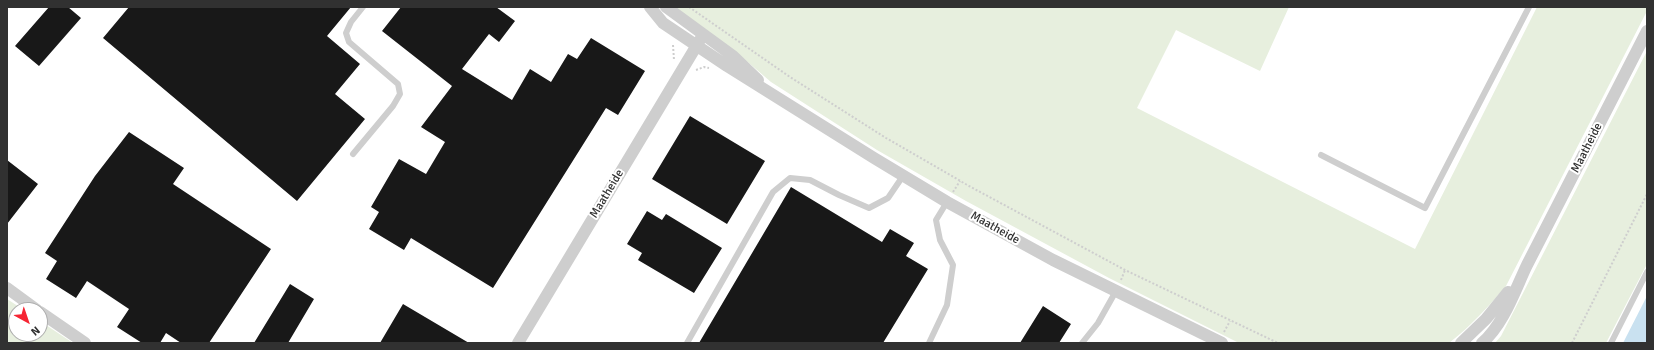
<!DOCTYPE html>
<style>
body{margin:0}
#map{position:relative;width:1654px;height:350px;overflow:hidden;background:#fff;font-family:Signika,sans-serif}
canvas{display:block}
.frame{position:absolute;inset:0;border:8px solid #313131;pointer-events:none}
.north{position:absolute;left:8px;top:302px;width:40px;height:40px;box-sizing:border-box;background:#fff;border:1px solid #adadad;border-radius:50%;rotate:140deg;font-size:11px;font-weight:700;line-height:16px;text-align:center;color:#313131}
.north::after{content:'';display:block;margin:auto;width:14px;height:18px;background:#f62533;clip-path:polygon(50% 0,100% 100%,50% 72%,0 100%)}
</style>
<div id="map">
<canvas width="1654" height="350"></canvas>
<div class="frame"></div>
<div class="north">N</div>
</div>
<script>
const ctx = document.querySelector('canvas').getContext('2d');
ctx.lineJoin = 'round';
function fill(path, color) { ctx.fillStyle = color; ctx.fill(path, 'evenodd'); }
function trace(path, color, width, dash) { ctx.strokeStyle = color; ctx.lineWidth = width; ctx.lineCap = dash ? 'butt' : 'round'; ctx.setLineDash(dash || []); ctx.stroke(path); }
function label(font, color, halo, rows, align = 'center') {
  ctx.font = font + ' Signika,sans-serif'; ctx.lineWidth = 4; ctx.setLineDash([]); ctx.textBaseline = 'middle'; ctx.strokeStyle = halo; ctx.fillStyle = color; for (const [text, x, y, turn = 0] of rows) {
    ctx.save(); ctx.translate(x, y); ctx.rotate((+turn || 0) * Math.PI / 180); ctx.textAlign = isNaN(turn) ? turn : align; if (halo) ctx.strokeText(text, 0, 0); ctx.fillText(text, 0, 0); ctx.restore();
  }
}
fill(new Path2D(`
 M670 7H1289L1260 71 1176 30 1137 108 1415 249 1537 7H1647V11L1506 286C1488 307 1471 326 1449 343H1239L1109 278 966 201 877 150 771 82 736 52Z
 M1647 51V264L1606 343H1495L1501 336Z
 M7 299 24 310H16V334H40V321L73 343H7Z`), '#e7efde');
fill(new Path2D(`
 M1647 296V343H1623Z`), '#c9e1f0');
fill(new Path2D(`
 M49 7H68L81 18 39 66 15 46Z
 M129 7H351L327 36 360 64 335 94 365 119 297 201 103 38Z
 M401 7H496L515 21 499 42 489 34 462 69 512 100 530 69 551 82 568 54 577 59 591 38 645 71 618 115 606 108 493 288 411 238 404 250 369 229 379 212 371 207 399 159 426 174 445 142 421 127 452 86 382 31Z
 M690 116 765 161 727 224 652 179Z
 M129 132 184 168 173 184 271 249 209 343H181L166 333 160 343H142L117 327 129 309 87 281 76 298 46 279 57 261 45 253 95 176Z
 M7 160 38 184 7 224Z
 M791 187 882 242 890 229 914 243 906 256 928 269 883 343H699Z
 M647 211 662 220 666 214 722 248 694 293 638 260 642 253 627 244Z
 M290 284 314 299 288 343H254Z
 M403 304 469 343H380Z
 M1043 306 1071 324 1059 343H1020Z`), '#181818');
trace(new Path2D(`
 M689 7 790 77 886 138 969 186 1125 270 1278 343
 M673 45 674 60
 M696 70 704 67 709 68
 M953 192 960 181
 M1121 280 1125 270
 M1224 332 1230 321
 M1572 343 1647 194`), '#cecece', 2, [2, 2]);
trace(new Path2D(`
 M353 154 393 106 400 94 398 84 349 42 346 33 351 22 363 7
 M1321 155 1425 208 1529 7
 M687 343 773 192 790 178 810 180 839 195 869 208 888 198 903 176
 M929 343 947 305 953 265 940 240 936 220 947 202
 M1082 343 1098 323 1116 291
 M1611 343 1647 272`), '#cecece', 6);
trace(new Path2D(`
 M650 7 663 23 727 66 874 158 947 202 1053 260 1222 343
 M666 7 733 56 758 80
 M7 288 37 310
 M40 312 85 343
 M518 343 703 35
 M1461 343 1486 319 1508 292
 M1482 343C1504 324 1515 290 1527 265L1647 31`), '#cecece', 12);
label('12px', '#313131', '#fff', [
 ["Maatheide",1587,148,-63],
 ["Maatheide",607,194,-59],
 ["Maatheide",995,228,29]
]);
</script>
